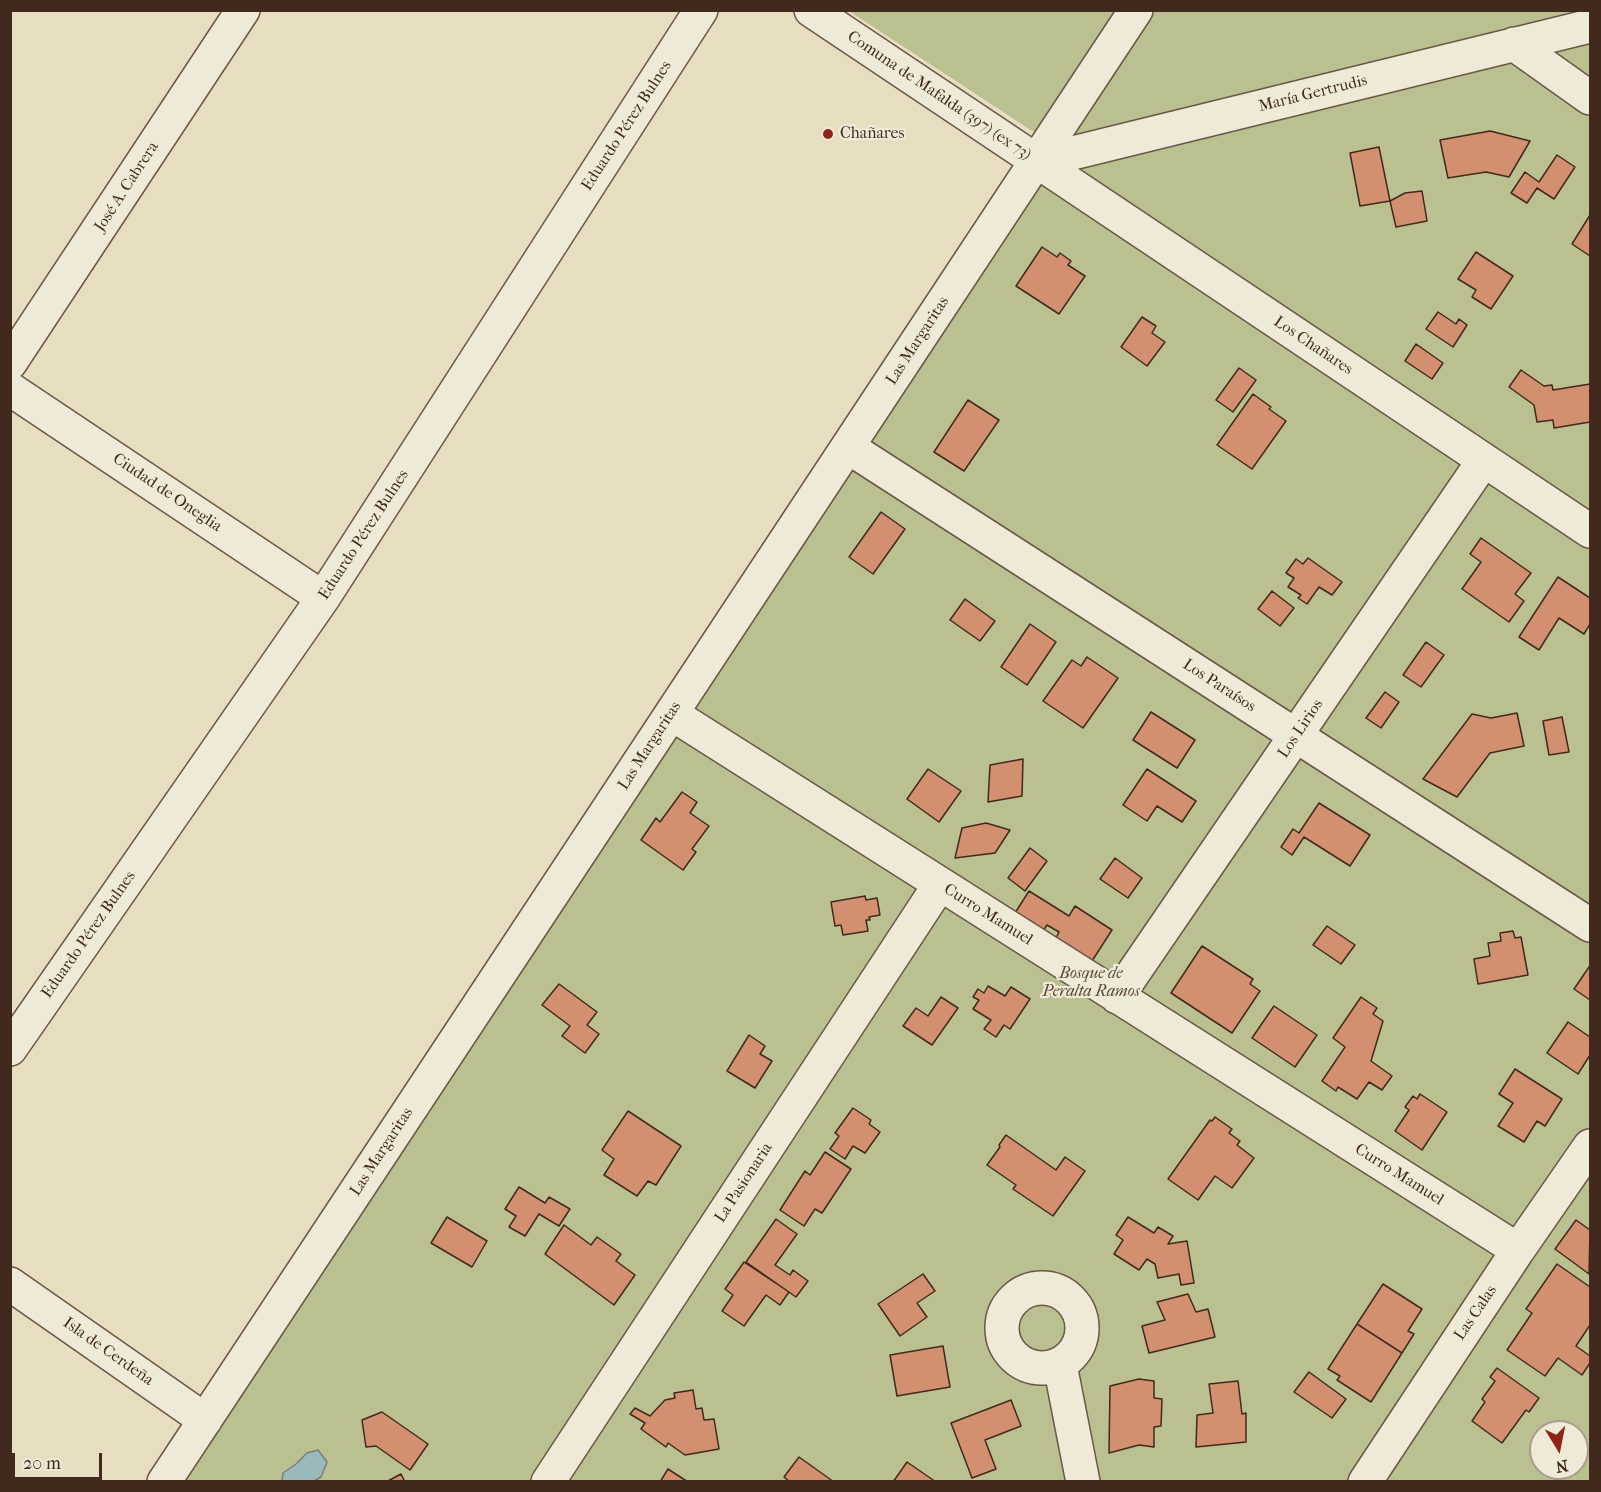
<!DOCTYPE html>
<meta charset="utf-8">
<style>
body{margin:0}
#map{position:relative;width:1601px;height:1492px;overflow:hidden;background:#e7dec2;font-family:"IM FELL French Canon",serif}
canvas{display:block}
.frame{position:absolute;inset:0;border:12px solid #412a1d;pointer-events:none}
.north{position:absolute;left:1529px;top:1420px;width:60px;height:60px;box-sizing:border-box;background:#efead7;border:2px solid #a99d8d;border-radius:50%;rotate:170deg;font-size:16px;font-weight:700;line-height:24px;text-align:center;color:#412a1d}
.north::after{content:'';display:block;margin:auto;width:21px;height:27px;background:#8f2418;clip-path:polygon(50% 0,100% 100%,50% 72%,0 100%)}
.scale{position:absolute;left:12px;top:1453px;width:90px;height:27px;box-sizing:border-box;border:3px solid #412a1d;border-top:0;padding-left:8px;font-size:18px;line-height:21px;white-space:nowrap;color:#412a1d;-webkit-text-stroke:4px #efead7;paint-order:stroke}
</style>
<div id="map">
<canvas width="1601" height="1492"></canvas>
<div class="frame"></div>
<div class="north">N</div>
<div class="scale">20 m</div>
</div>
<script>
const ctx = document.querySelector('canvas').getContext('2d');
ctx.lineJoin = 'round';
function fill(path, color) { ctx.fillStyle = color; ctx.fill(path, 'evenodd'); }
function trace(path, color, width, dash) { ctx.strokeStyle = color; ctx.lineWidth = width; ctx.lineCap = dash ? 'butt' : 'round'; ctx.setLineDash(dash || []); ctx.stroke(path); }
function label(font, color, halo, rows, align = 'center') {
  ctx.font = font + ' "IM FELL French Canon",serif'; ctx.lineWidth = 4.5; ctx.setLineDash([]); ctx.textBaseline = 'middle'; ctx.strokeStyle = halo; ctx.fillStyle = color; for (const [text, x, y, turn = 0] of rows) {
    ctx.save(); ctx.translate(x, y); ctx.rotate((+turn || 0) * Math.PI / 180); ctx.textAlign = isNaN(turn) ? turn : align; if (halo) ctx.strokeText(text, 0, 0); ctx.fillText(text, 0, 0); ctx.restore();
  }
}
fill(new Path2D(`
 M849 11H1590V1481L164 1482 1049 142ZM1541 1432H1577V1468H1541Z`), '#bac090');
const water = new Path2D(`
 M318 1450 327 1462 321 1477 314 1481H282L283 1473 296 1464 307 1453Z`);
fill(water, '#9bb9bd');
trace(water, '#77807d', 1.5);
const building = new Path2D(`
 M1490 131 1530 141 1509 177 1486 172 1448 178 1440 140Z
 M1379 147 1390 201 1360 206 1350 153Z
 M1557 155 1575 167 1554 199 1537 188 1527 203 1511 193 1525 172 1539 182Z
 M1422 191 1427 221 1396 227 1390 201 1405 193Z
 M1590 215V256L1572 244Z
 M1042 247 1057 257 1060 253 1071 261 1068 265 1085 276 1059 314 1016 286Z
 M1476 252 1513 276 1491 309 1472 297 1476 290 1458 279Z
 M1438 312 1456 324 1459 319 1467 325 1453 347 1426 329Z
 M1142 317 1156 326 1152 333 1165 342 1147 366 1121 347Z
 M1416 344 1443 363 1432 379 1405 361Z
 M1239 368 1256 380 1233 412 1216 400Z
 M1521 370 1544 386 1552 385 1553 390 1590 384V422L1554 428 1553 420 1537 422 1534 405 1509 387Z
 M1253 394 1271 407 1269 409 1286 421 1252 469 1217 445Z
 M968 400 999 420 964 471 934 452Z
 M881 512 905 529 873 574 849 557Z
 M1481 538 1531 573 1515 594 1524 601 1509 622 1462 589 1481 562 1470 554Z
 M1308 558 1342 582 1332 595 1319 587 1307 604 1298 598 1301 595 1288 587 1294 578 1286 573 1296 559 1303 564Z
 M1558 577 1590 598V624L1584 634 1559 618 1539 650 1519 637Z
 M1272 591 1294 608 1280 626 1258 609Z
 M965 599 995 621 980 641 950 620Z
 M1030 624 1056 642 1027 685 1001 667Z
 M1426 642 1444 655 1421 687 1403 675Z
 M1087 657 1118 678 1083 728 1043 701 1072 660 1081 666Z
 M1385 692 1399 702 1381 728 1366 718Z
 M1151 712 1195 740 1177 768 1133 740Z
 M1517 713 1524 746 1490 753 1457 797 1423 779 1472 714 1491 718Z
 M1562 717 1569 752 1549 755 1543 721Z
 M1023 759 1022 796 988 802 990 765Z
 M928 769 961 791 939 822 907 799Z
 M1147 769 1196 801 1182 822 1157 806 1147 821 1123 805Z
 M682 792 697 802 690 813 709 826 692 849 696 852 683 870 641 840 656 818 660 822Z
 M1319 803 1370 835 1350 866 1304 837 1292 855 1281 847 1293 829 1299 833Z
 M986 823 1010 830 995 853 955 858 962 828Z
 M1030 848 1047 861 1025 891 1008 878Z
 M1115 858 1142 878 1128 898 1100 879Z
 M1029 891 1069 916 1075 906 1112 930 1092 961 1056 938 1059 932 1047 925 1043 931 1015 913Z
 M865 896 866 900 877 898 880 915 869 917 870 920H866L868 931 843 935 841 925 835 926 831 902Z
 M1327 926 1355 945 1341 964 1313 945Z
 M1513 931 1515 938 1521 937 1528 975 1478 984 1474 959 1490 956 1488 943 1501 941 1500 933Z
 M1202 946 1253 979 1250 984 1260 991 1232 1033 1171 993Z
 M1589 967 1590 968V1000L1574 989Z
 M559 984 597 1012 587 1025 599 1034 585 1053 562 1036 570 1026 542 1005Z
 M988 986 1005 996 1011 987 1030 999 1010 1029 1004 1025 996 1037 984 1029 991 1020 973 1009 979 1000 973 997 978 989 984 993Z
 M941 997 958 1008 932 1045 903 1026 916 1008 928 1016Z
 M1361 997 1377 1008 1373 1014 1383 1021 1371 1061 1392 1076 1382 1090 1369 1082 1357 1099 1338 1087 1336 1091 1322 1081 1345 1047 1333 1038Z
 M1274 1006 1317 1035 1295 1067 1252 1038Z
 M1568 1022 1590 1037V1055L1578 1074 1547 1053Z
 M749 1035 765 1046 760 1054 772 1061 755 1088 727 1071Z
 M1515 1069 1562 1099 1545 1126 1537 1121 1524 1142 1498 1126 1513 1103 1499 1094Z
 M1420 1094 1447 1112 1422 1150 1395 1131 1409 1110 1405 1107 1413 1096 1417 1099Z
 M853 1108 871 1120 869 1124 880 1132 865 1153 853 1146 845 1159 830 1149 839 1136 835 1133Z
 M628 1111 681 1146 656 1185 648 1181 637 1196 604 1175 614 1159 602 1150Z
 M1215 1117 1232 1129 1229 1133 1240 1141 1237 1145 1254 1158 1232 1188 1215 1176 1198 1200 1168 1179 1210 1120 1212 1121Z
 M1006 1135 1056 1170 1065 1157 1085 1171 1053 1216 1013 1189 1016 1185 987 1165 1000 1147 999 1145Z
 M825 1152 851 1169 822 1213 815 1209 804 1226 780 1210 805 1171 810 1175Z
 M519 1187 545 1203 549 1197 570 1209 559 1226 539 1214 525 1236 509 1227 516 1216 505 1209Z
 M447 1217 487 1241 472 1267 431 1243Z
 M1128 1217 1154 1233 1158 1227 1173 1236 1168 1244 1187 1241 1194 1283 1181 1285 1179 1274 1158 1278 1155 1264 1147 1259 1139 1270 1114 1254 1123 1240 1116 1235Z
 M776 1219 797 1234 775 1265 790 1275 793 1270 808 1281 796 1297 746 1262Z
 M1576 1220 1590 1230 1589 1274 1555 1249Z
 M564 1225 591 1245 597 1237 621 1254 616 1261 635 1275 614 1305 545 1254Z
 M744 1262 789 1292 780 1305 766 1295 744 1326 722 1311 733 1295 725 1289Z
 M1557 1264 1590 1287V1325L1576 1346 1590 1356V1363L1582 1375 1558 1358 1545 1376 1507 1350 1532 1313 1526 1309Z
 M923 1274 935 1291 917 1303 927 1317 900 1336 878 1304Z
 M1383 1284 1422 1309 1408 1331 1414 1334 1402 1353 1357 1324Z
 M1188 1294 1196 1312 1208 1309 1215 1337 1149 1353 1142 1326 1165 1320 1157 1302Z
 M1357 1324 1402 1353 1371 1402 1337 1380 1340 1376 1328 1369Z
 M943 1346 950 1387 897 1396 890 1355Z
 M1497 1368 1539 1398 1529 1412 1526 1410 1502 1443 1472 1421 1485 1402 1482 1399 1495 1381 1490 1377Z
 M1309 1372 1346 1399 1332 1418 1294 1392Z
 M1139 1379 1154 1381V1398L1162 1399 1161 1426 1154 1427V1447L1139 1445 1109 1453 1110 1386Z
 M1238 1381 1242 1414 1246 1413V1442L1196 1447 1197 1415 1213 1413 1209 1384Z
 M693 1390 696 1409 702 1408 704 1420 714 1419 719 1449 685 1455 668 1443 666 1447 641 1429 645 1423 630 1414 635 1408 650 1416 665 1400 675 1398 674 1393Z
 M1011 1400 1021 1426 985 1440 996 1469 972 1478 951 1423Z
 M382 1412 428 1444 410 1470 376 1446 366 1447 362 1420Z
 M799 1457 834 1482H790L784 1477Z
 M907 1462 936 1482H893Z
 M668 1469 688 1482H660Z
 M401 1474 405 1482H386Z`);
fill(building, '#d29070');
trace(building, '#412a1d', 1.5);
const minor = new Path2D(`
 M811 10 1590 531
 M1514 44 1590 98
 M1036 162 1590 26
 M10 363 243 10
 M10 389 323 598
 M848 447 1590 925
 M672 714 1518 1250
 M1117 997 1484 460
 M10 1049 323 598 701 10
 M10 1284 205 1420
 M1002 1328a40 40 0 1 1 80 0a40 40 0 1 1-80 0Z
 M1060 1365 1083 1482
 M548 1482 940 884
 M1365 1482 1518 1250 1590 1146`);
const tertiary = new Path2D(`
 M164 1482 1136 10`);
trace(minor, '#6a5746', 36);
trace(tertiary, '#6a5746', 36);
trace(minor, '#efead7', 33);
trace(tertiary, '#efead7', 33);
for (const [x, y, r, color] of [
 [828,134,6,"#8f2418"]
]) { const dot = new Path2D(); dot.arc(x, y, r, 0, 2 * Math.PI); ctx.fillStyle = color; ctx.fill(dot); trace(dot, '#efead7', 2); }
label('16px', '#412a1d', '#efead7', [
 ["María Gertrudis",1313,94,-14],
 ["Comuna de Mafalda (397) (ex 73)",939,96,34],
 ["Eduardo Pérez Bulnes",627,126,-57],
 ["José A. Cabrera",127,187,-57],
 ["Las Margaritas",918,341,-57],
 ["Los Chañares",1313,346,34],
 ["Ciudad de Oneglia",167,493,34],
 ["Eduardo Pérez Bulnes",364,535,-57],
 ["Los Paraísos",1219,686,33],
 ["Los Lirios",1301,729,-56],
 ["Las Margaritas",650,746,-57],
 ["Curro Mamuel",988,915,32],
 ["Eduardo Pérez Bulnes",89,935,-55],
 ["Las Margaritas",382,1152,-57],
 ["Curro Mamuel",1399,1175,32],
 ["La Pasionaria",744,1183,-57],
 ["Las Calas",1476,1313,-56],
 ["Isla de Cerdeña",108,1352,35]
]);
label('16px', '#412a1d', '#efead7', [
 ["Chañares",840,134]
], 'left');
label('italic 16px', '#594834', '#efead7', [
 ["Bosque de",1091,974],
 ["Peralta Ramos",1091,992]
]);
</script>
